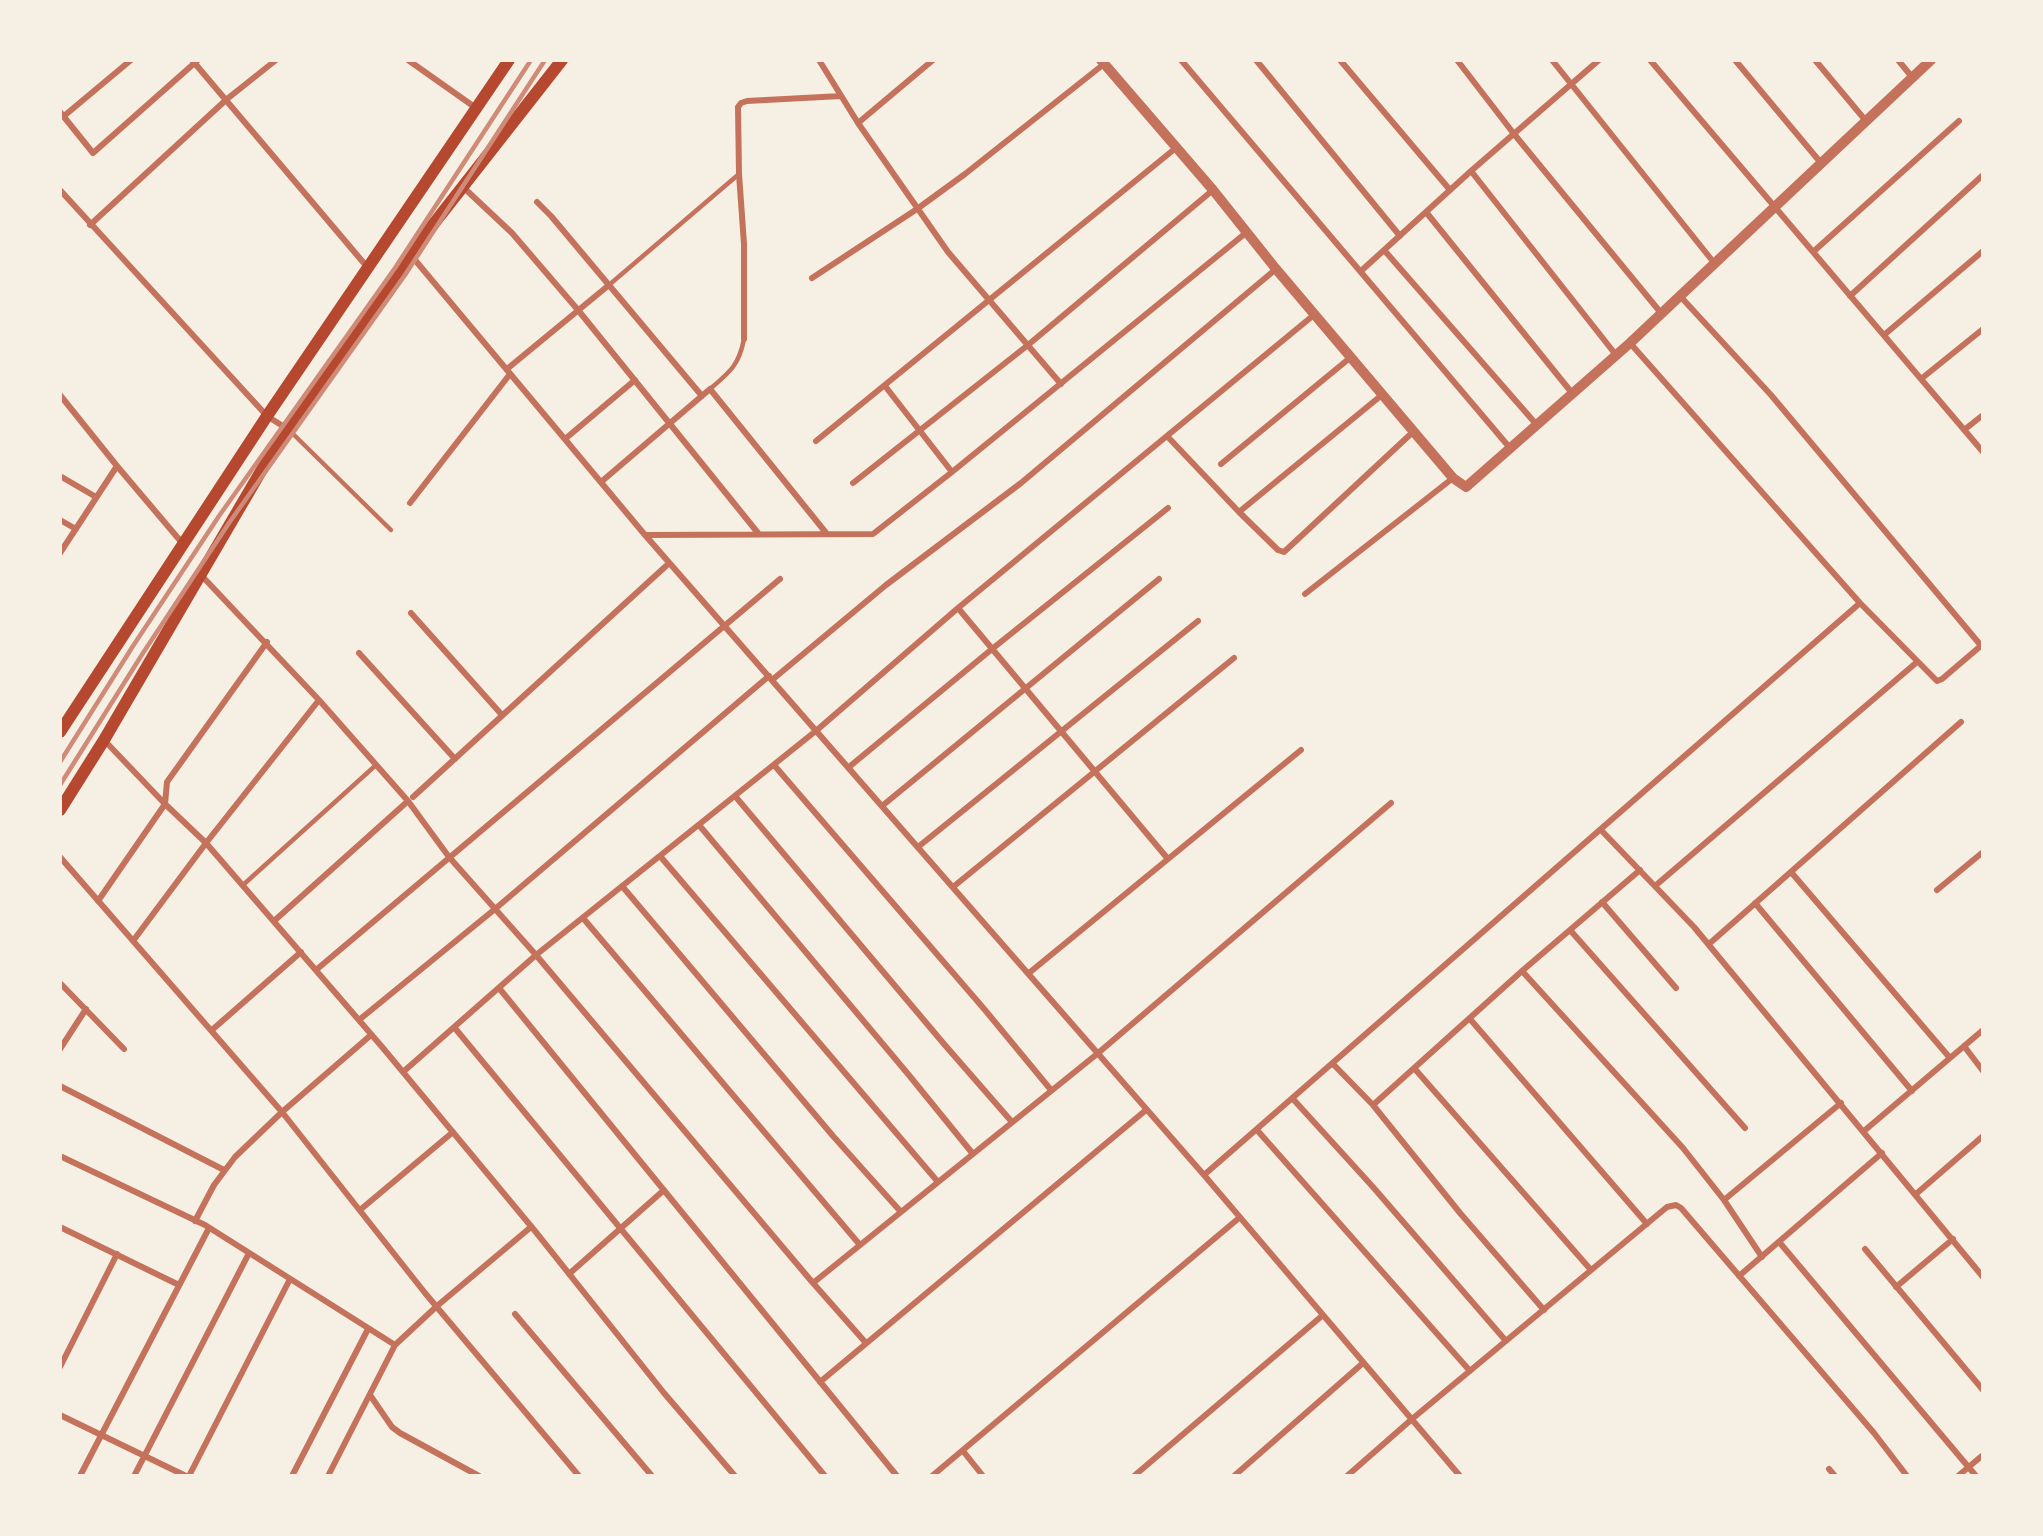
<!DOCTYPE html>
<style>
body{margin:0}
#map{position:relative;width:2043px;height:1536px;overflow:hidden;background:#f6efe4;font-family:"PT Sans Narrow",sans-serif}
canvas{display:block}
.frame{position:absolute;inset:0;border:62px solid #f6efe4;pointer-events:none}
</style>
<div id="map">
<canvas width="2043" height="1536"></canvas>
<div class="frame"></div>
</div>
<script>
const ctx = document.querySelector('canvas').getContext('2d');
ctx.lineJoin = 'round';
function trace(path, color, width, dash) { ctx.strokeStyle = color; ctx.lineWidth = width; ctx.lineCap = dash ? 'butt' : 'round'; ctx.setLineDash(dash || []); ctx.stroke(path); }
trace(new Path2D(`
 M609 285 739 174
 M710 389C730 372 739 365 744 339
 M289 430 391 530
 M243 885 376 765`), '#c5725c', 4.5);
trace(new Path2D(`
 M192 60 368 268
 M408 60 476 108
 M819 60 858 123 948 252 1061 384
 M1181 60 1510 448
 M1256 60 1400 236
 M1340 60 1450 190
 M1457 60 1514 134 1661 313
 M1552 60 1715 264
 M1650 60 1983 452
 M1735 60 1821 163
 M1815 60 1866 121
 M1898 60 1912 77
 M60 112 93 153 198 60
 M64 116 131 60
 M858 123 933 60
 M1471 171 1616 355
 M463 187 512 233 578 310 758 533
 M60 190 267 416 289 430
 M537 202 551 216 702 396
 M1426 212 1572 393
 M90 225 227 99 276 60
 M1384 250 1536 424
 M1813 252 1959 121
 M410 254 645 535 1204 1175 1460 1476
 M1361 271 1471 171 1599 60
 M812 278 917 209 965 174 1104 64
 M1680 296 1771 395 1983 648
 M1850 296 1983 175
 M1884 335 1983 251
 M744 339V244L739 174 738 107 741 103 747 101 841 96
 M507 369 609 285
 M1921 379 1983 329
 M885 386 952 472
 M60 395 117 466 183 544
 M1964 430 1983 415
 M1167 436 1239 512 1278 550 1284 552 1414 431
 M565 439 635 380
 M816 441 1177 147
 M1221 464 1351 357
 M60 476 96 497
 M601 482 710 389 827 534
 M853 483 1028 345 1213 190
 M410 503 510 374
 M1239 512 1383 394
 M60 520 76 529
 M645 535 873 534 952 472 1247 232
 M60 553 117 466
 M201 575 319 700 408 801 449 857 536 955 813 1283 866 1343
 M1305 594 1453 478
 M1860 603 1937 681 1942 679 1983 644
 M958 608 1168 859
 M411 613 502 715
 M359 653 455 759
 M772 680 886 585 1021 483 1276 269
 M104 740 165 804 206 843 383 1048 535 1231 664 1393 735 1476
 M774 765 985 1010 1051 1090
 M849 767 992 649 1168 508
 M735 796 944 1044 1012 1122
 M413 797 666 566
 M882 806 1159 579
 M699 825 908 1074 973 1154
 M1601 830 1694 927 1983 1277
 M918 847 1198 621
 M660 856 938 1182
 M60 857 282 1112 425 1293 579 1476
 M1791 872 1950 1058
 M622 886 833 1136 901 1212
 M1655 886 1917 662
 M953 887 1234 658
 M1937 890 1983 852
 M98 901 165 804 167 782 267 642
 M1602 902 1676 988
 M1755 903 1912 1091
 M583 918 860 1245
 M274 921 408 801
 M1570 930 1745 1128
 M133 941 206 843 319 700
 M1709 944 1961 722
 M316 970 780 579
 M1522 971 1683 1148 1724 1200 1762 1257
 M1029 973 1301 750
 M60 983 124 1049
 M499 988 897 1476
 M1470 1019 1647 1224
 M359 1020 495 909 769 676
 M454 1027 825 1476
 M212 1030 301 952
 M1964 1046 1983 1071
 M60 1049 86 1009
 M1333 1064 1373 1105 1460 1213 1544 1310
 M1414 1068 1591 1270
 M403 1072 536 955 817 730 958 608 1315 314
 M60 1086 224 1170
 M1293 1099 1373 1187 1506 1341
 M1373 1105 1522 971 1640 870
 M1257 1130 1470 1371
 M1864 1131 1983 1030
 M60 1156 205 1225 395 1345
 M1204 1175 1860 603 1630 343
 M1916 1194 1983 1136
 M1724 1200 1841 1103
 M360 1210 453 1132
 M195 1221 214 1185 235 1157 282 1112 371 1035
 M60 1227 179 1285
 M1780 1243 1976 1476
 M1865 1249 1983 1390
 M569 1274 664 1190
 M1739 1276 1882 1153
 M813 1283 1097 1054 1391 803
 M1896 1287 1953 1239
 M515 1314 652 1476
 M60 1367 117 1254
 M820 1382 1146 1110
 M370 1395 392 1427 400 1433 479 1476
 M60 1415 186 1476
 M963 1451 983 1476
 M1829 1469 1835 1476
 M80 1476 209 1228
 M134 1476 249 1253
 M189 1476 290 1279
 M292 1476 368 1329
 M328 1476 395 1345 437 1306 531 1227
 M932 1476 1239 1218
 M1134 1476 1323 1315
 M1234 1476 1363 1363
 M1347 1476 1412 1419 1667 1207 1676 1205 1681 1208 1874 1433 1907 1476
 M1958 1476 1983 1455`), '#c5725c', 6);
trace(new Path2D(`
 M1101 60 1213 190 1276 269 1453 478 1466 487 1630 343 1931 60`), '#c5725c', 10);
trace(new Path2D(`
 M60 732 267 416 509 60
 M60 810 104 740 271 454 410 254 562 60`), '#b5482f', 12);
trace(new Path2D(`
 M60 762 133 646 219 516 395 268 531 60
 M60 785 143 653 229 523 405 275 545 60`), '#cf8b77', 4.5);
</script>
